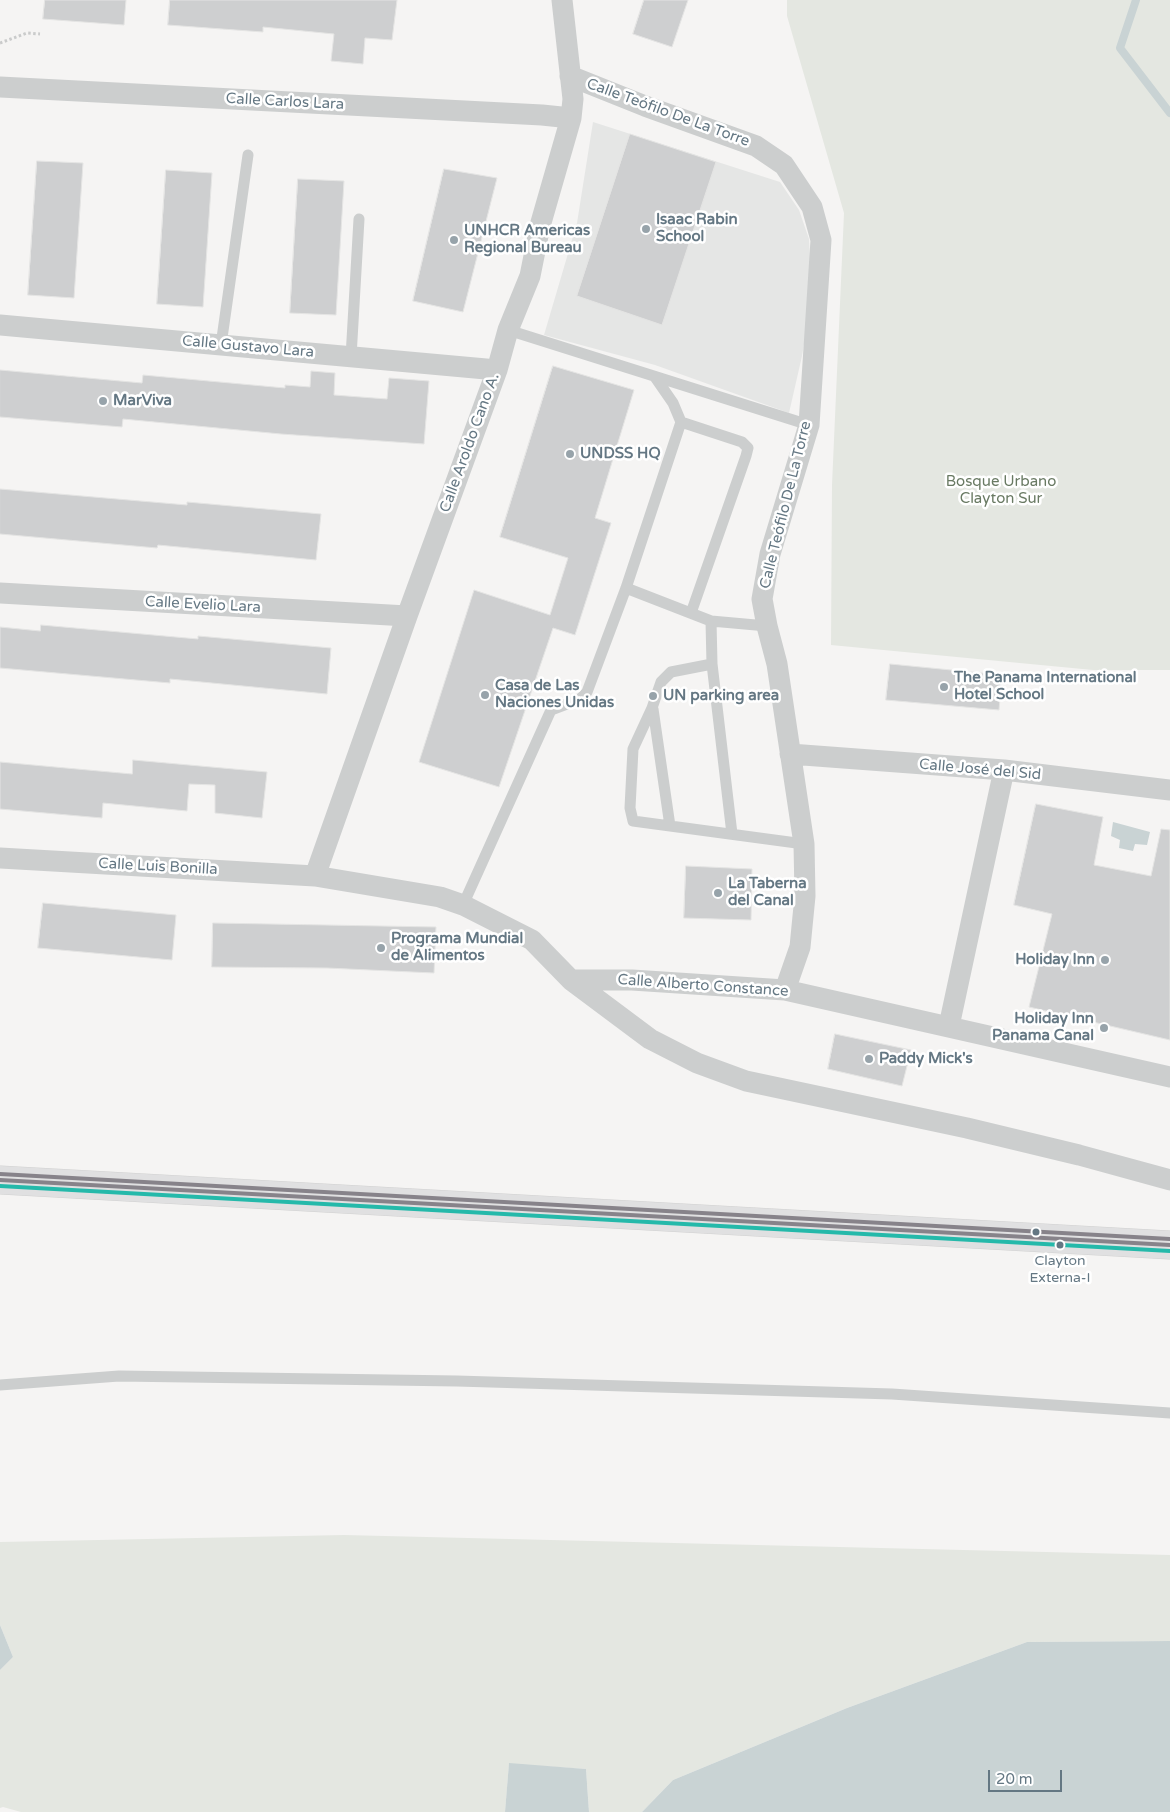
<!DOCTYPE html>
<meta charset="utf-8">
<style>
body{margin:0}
#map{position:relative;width:1170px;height:1812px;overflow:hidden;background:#f5f4f3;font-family:"Varela Round",sans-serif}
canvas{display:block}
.scale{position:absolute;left:988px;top:1770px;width:74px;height:22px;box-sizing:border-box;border:2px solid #647783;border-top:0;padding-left:6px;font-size:15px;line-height:18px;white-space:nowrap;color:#647783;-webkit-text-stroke:4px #fff;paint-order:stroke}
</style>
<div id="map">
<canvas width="1170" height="1812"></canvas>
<div class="scale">20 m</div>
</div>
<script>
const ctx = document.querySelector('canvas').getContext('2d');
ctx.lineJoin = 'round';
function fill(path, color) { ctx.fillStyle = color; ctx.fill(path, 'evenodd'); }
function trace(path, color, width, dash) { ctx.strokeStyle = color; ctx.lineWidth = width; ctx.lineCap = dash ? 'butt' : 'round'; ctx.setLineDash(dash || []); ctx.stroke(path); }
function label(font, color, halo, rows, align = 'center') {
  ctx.font = font + ' "Varela Round",sans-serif'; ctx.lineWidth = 5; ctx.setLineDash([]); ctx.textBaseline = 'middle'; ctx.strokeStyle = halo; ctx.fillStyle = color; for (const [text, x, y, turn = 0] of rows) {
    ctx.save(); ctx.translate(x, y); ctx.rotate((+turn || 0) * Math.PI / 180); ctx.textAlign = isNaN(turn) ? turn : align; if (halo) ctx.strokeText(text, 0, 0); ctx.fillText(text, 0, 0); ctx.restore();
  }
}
fill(new Path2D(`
 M593 122 780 182 799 210 809 239 812 297 802 356 789 413 655 365 544 335 577 223Z`), '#e5e6e5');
fill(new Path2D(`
 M787 0H1170V670H1093L831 645 832 485 844 213 787 16Z
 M344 1535 1170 1555V1641L1027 1642 847 1708 673 1780 642 1812H589L586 1769 509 1764 505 1812H21L3 1807 0 1808V1670L13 1657 0 1625V1542Z`), '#e4e7e1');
fill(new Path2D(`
 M1113 822 1150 832 1147 845 1135 844 1133 851 1119 848 1120 840 1111 836Z
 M0 1625 13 1657 0 1670Z
 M1170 1641V1812H642L673 1780 847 1708 1027 1642Z
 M509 1763 586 1769 589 1812H505Z`), '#c9d3d4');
trace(new Path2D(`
 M1136 0 1120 48 1170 113`), '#c9d3d4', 8);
const building = new Path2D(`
 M45 0H126L124 25 43 19Z
 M170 0H397L392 40 365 38 363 64 331 61 334 34 263 27V32L168 25Z
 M644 0H688L672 47 633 34Z
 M630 134 716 162 662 325 577 296Z
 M37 161 83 163 74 298 28 295Z
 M444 169 497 178 463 312 413 301Z
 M166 170 212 173 203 307 157 304Z
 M298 179 344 181 336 315 290 313Z
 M553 366 634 390 595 518 611 523 575 635 553 628 499 787 419 762 474 590 550 615 568 558 500 537Z
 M0 370 142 383 143 375 285 388V385L310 387 311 371 335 373 334 395 387 399 389 378 429 381 424 444 281 434 123 419 122 427 0 417Z
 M0 489 187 505V502L321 514 316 560 158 545 157 548 0 534Z
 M41 625 198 639V636L331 648 327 694 170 679V683L0 668V627L40 631Z
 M890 664 1002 675 999 710 886 700Z
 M133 760 267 772 262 818 215 813V785L189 784 187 811 103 803 102 818 0 809V762L132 774Z
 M1036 804 1103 817 1094 865 1151 876 1161 829 1170 830V1040L1029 1007 1052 914 1014 905Z
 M686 866 752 869 751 920 684 918Z
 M43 903 176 915 172 960 38 948Z
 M213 923 436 927 434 973 327 968 212 967Z
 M835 1034 911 1050 902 1086 828 1069Z`);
fill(building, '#cecfd0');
trace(building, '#e4e4e3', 1);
const primary = new Path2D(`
 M0 1180 1170 1245`);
trace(primary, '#d1d1d1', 29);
trace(new Path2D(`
 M0 43 27 33 40 34`), '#cacbcb', 3, [2.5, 2.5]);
trace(new Path2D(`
 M508 330 809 425
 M221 345 248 155
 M351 357 359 219
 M681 422 742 442 748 448 746 456 691 613
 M626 588 711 621 767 626
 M711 621 712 664 732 834
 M712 664 671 672 661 682 652 708 633 749 630 808 633 821 804 844
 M653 709 670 826
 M463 905 551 710 580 699 587 692 626 588 681 422 673 403 655 377
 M0 1385 119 1376 457 1381 892 1394 1170 1413`), '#cccece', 11);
trace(new Path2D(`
 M570 76 645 106 756 146 784 165 812 207 821 240 809 425 770 554 762 599 767 626 777 664 804 844 805 896 800 947 785 990
 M0 87 542 115 571 118
 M0 325 497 370
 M0 593 407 616
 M790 754 1004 770 1170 790
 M0 858 315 876 440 897 463 905 532 940 571 980H632L785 990 1170 1077
 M315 876 407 616 497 370 508 330 530 276 540 226 571 118 573 99 562 0
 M571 980 650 1039 697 1063 746 1081 967 1128 1079 1155 1170 1180
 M949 1026 1004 770`), '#cccece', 21);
trace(primary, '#e0e0e1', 28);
trace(new Path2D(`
 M0 1180 1170 1245`), '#87838a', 4);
trace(new Path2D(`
 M0 1186 1170 1251`), '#25b9aa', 4);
trace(new Path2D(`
 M0 1174 1170 1239`), '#87838a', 4);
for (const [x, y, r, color] of [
 [646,229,5,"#97a3aa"],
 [454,240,5,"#97a3aa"],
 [103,401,5,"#97a3aa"],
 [570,454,5,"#97a3aa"],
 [944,687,5,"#97a3aa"],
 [485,695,5,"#97a3aa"],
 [653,696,5,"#97a3aa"],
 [718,893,5,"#97a3aa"],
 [381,948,5,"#97a3aa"],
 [1105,960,5,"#97a3aa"],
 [1104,1028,5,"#97a3aa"],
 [869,1059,5,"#97a3aa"],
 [1036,1232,4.5,"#647783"],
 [1060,1245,4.5,"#647783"]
]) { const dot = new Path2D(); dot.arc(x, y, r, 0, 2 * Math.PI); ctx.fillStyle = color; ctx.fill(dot); trace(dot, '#fff', 2); }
label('14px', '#647783', '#fff', [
 ["Clayton",1060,1261],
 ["Externa-I",1060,1278]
]);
label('15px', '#647783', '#fff', [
 ["Calle Carlos Lara",285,102,3],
 ["Calle Teófilo De La Torre",668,113,20],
 ["Calle Gustavo Lara",248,347,5],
 ["Calle Aroldo Cano A.",470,443,-70],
 ["Calle Teófilo De La Torre",786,505,-76],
 ["Calle Evelio Lara",203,605,3],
 ["Calle José del Sid",980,770,5],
 ["Calle Luis Bonilla",158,867,3],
 ["Calle Alberto Constance",703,986,4]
]);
label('bold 15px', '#647783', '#fff', [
 ["Isaac Rabin",656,220],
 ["School",656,237],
 ["UNHCR Americas",464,231],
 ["Regional Bureau",464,248],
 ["MarViva",113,401],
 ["UNDSS HQ",580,454],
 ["The Panama International",954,678],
 ["Hotel School",954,695],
 ["Casa de Las",495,686],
 ["Naciones Unidas",495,703],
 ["UN parking area",663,696],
 ["La Taberna",728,884],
 ["del Canal",728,901],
 ["Programa Mundial",391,939],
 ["de Alimentos",391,956],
 ["Holiday Inn",1095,960,"right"],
 ["Holiday Inn",1094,1019,"right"],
 ["Panama Canal",1094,1036,"right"],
 ["Paddy Mick's",879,1059]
], 'left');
label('15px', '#697a63', '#fff', [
 ["Bosque Urbano",1001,482],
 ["Clayton Sur",1001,499]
]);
</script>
